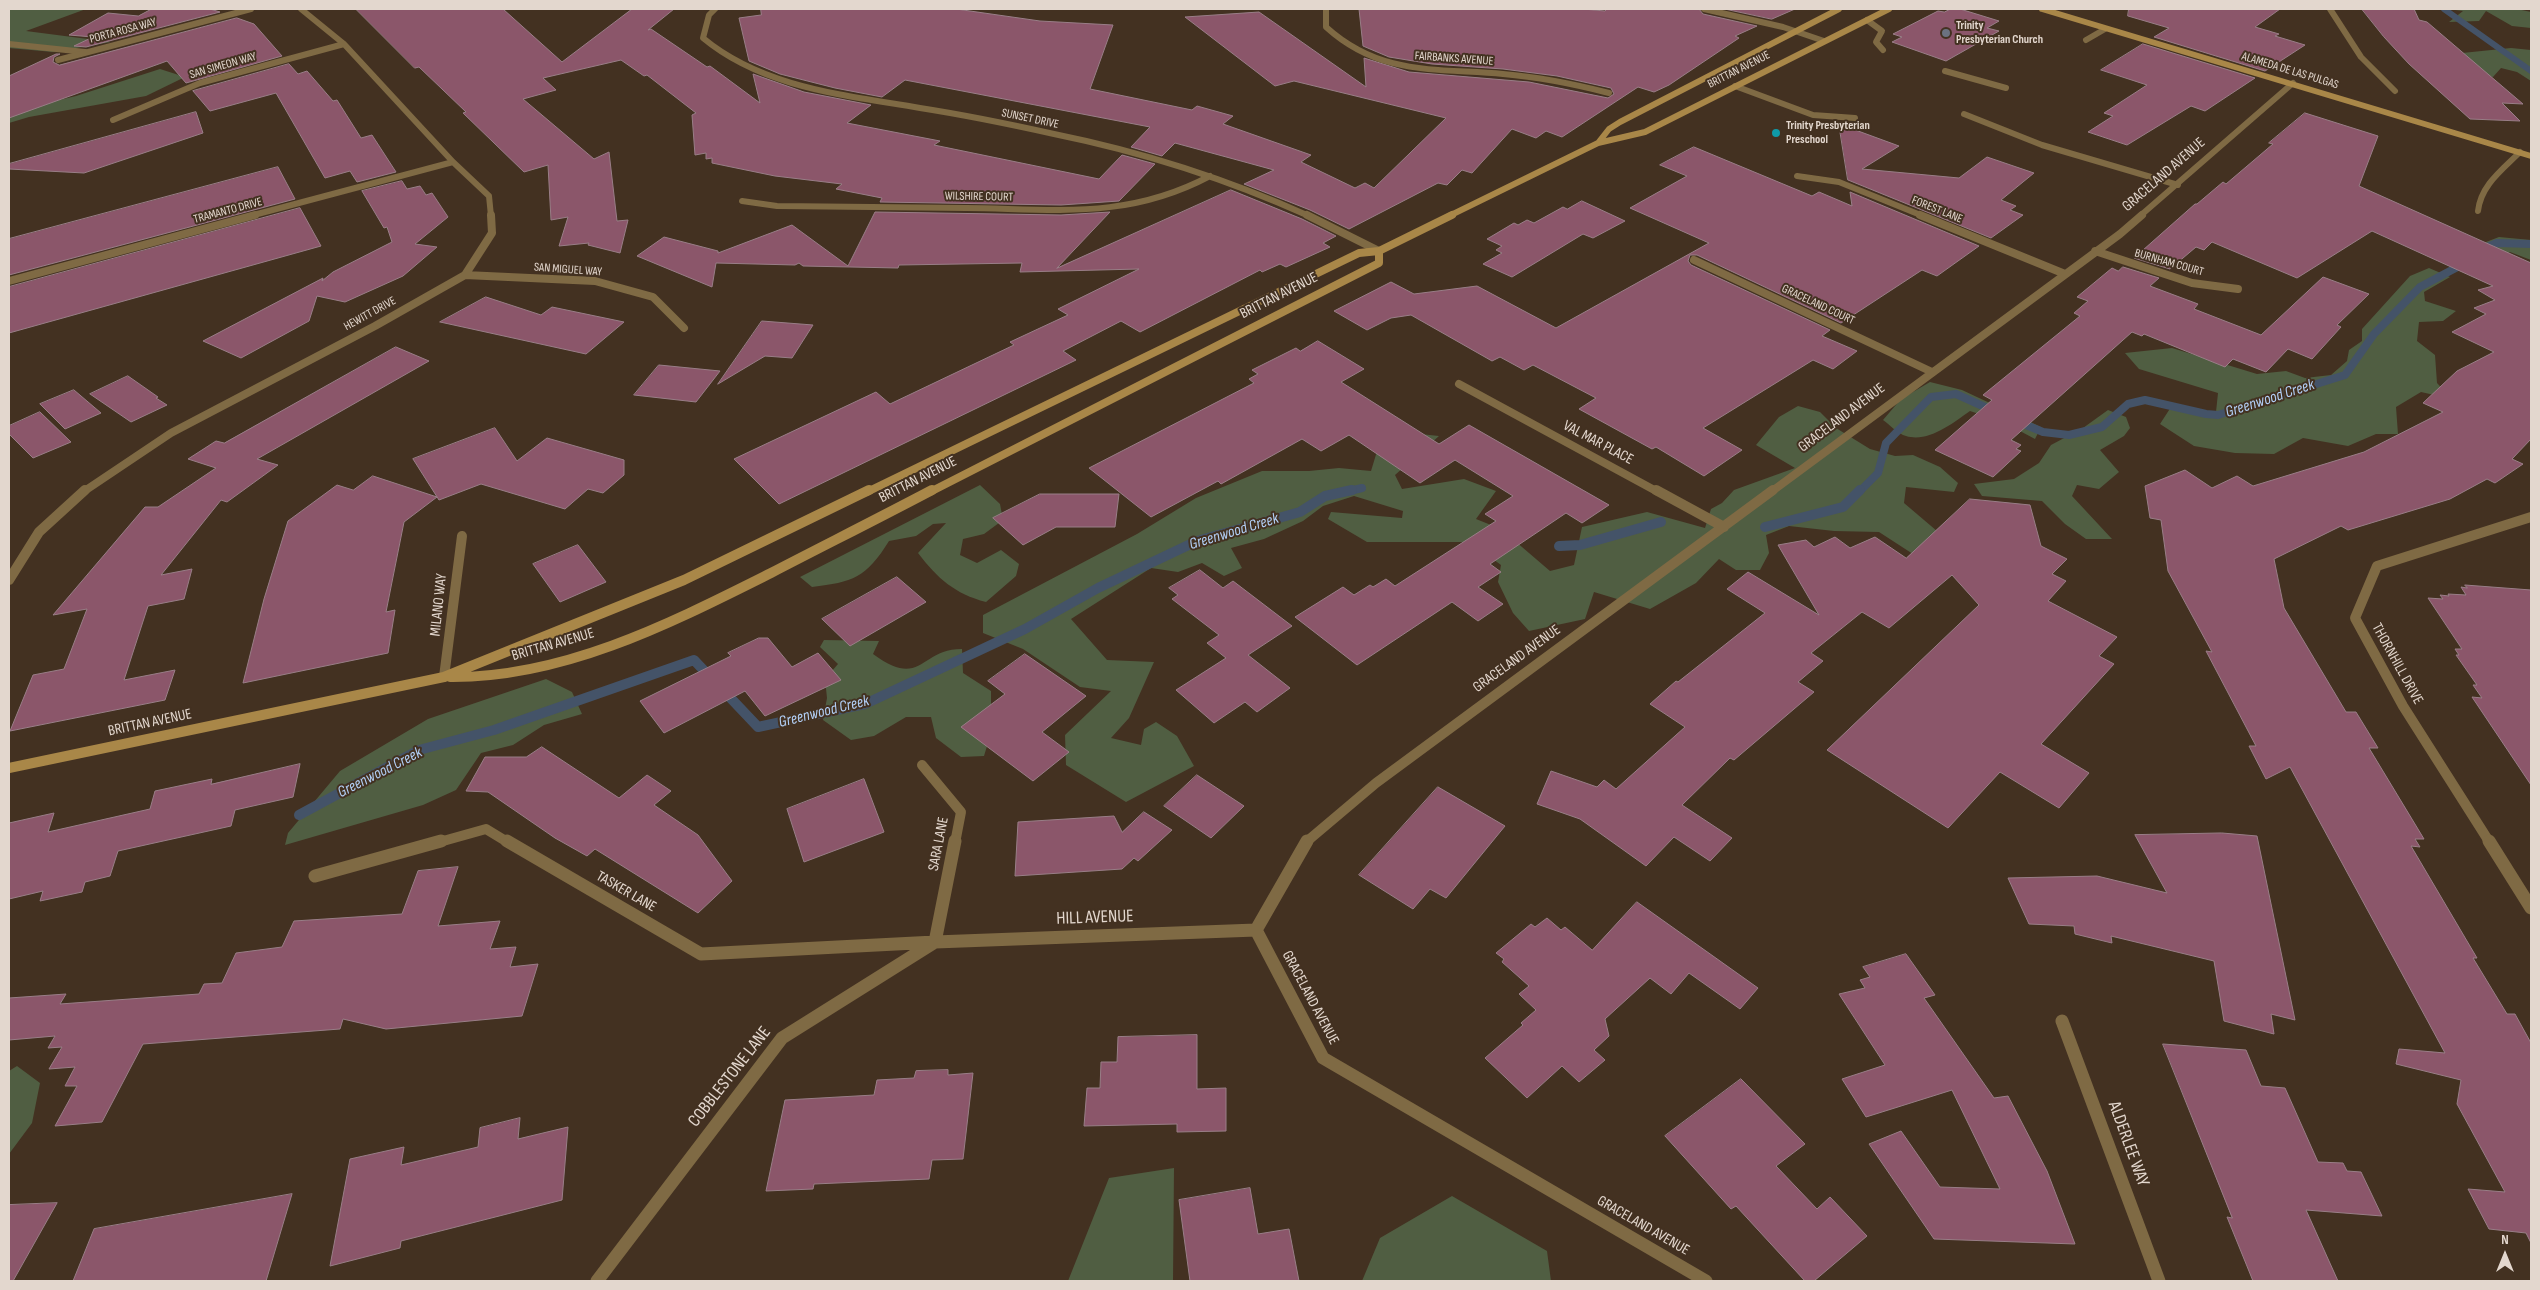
<!DOCTYPE html>
<style>
body{margin:0}
#map{position:relative;width:2540px;height:1290px;overflow:hidden;background:#433121;font-family:"Sofia Sans Condensed",sans-serif}
canvas{display:block}
.frame{position:absolute;inset:0;border:10px solid #e3d7ce;pointer-events:none}
.north{position:absolute;left:2480px;top:1230px;width:50px;height:50px;-webkit-text-stroke:4px #433121;paint-order:stroke;rotate:0deg;font-size:14px;font-weight:700;line-height:20px;text-align:center;color:#e3d7ce}
.north::after{content:'';display:block;margin:auto;width:18px;height:22px;background:#e3d7ce;clip-path:polygon(50% 0,100% 100%,50% 72%,0 100%)}
</style>
<div id="map">
<canvas width="2540" height="1290"></canvas>
<div class="frame"></div>
<div class="north">N</div>
</div>
<script>
const ctx = document.querySelector('canvas').getContext('2d');
ctx.lineJoin = 'round';
function fill(path, color) { ctx.fillStyle = color; ctx.fill(path, 'evenodd'); }
function trace(path, color, width, dash) { ctx.strokeStyle = color; ctx.lineWidth = width; ctx.lineCap = dash ? 'butt' : 'round'; ctx.setLineDash(dash || []); ctx.stroke(path); }
function label(font, color, halo, rows, align = 'center') {
  ctx.font = font + ' "Sofia Sans Condensed",sans-serif'; ctx.lineWidth = 4; ctx.setLineDash([]); ctx.textBaseline = 'middle'; ctx.strokeStyle = halo; ctx.fillStyle = color; for (const [text, x, y, turn = 0] of rows) {
    ctx.save(); ctx.translate(x, y); ctx.rotate((+turn || 0) * Math.PI / 180); ctx.textAlign = isNaN(turn) ? turn : align; if (halo) ctx.strokeText(text, 0, 0); ctx.fillText(text, 0, 0); ctx.restore();
  }
}
fill(new Path2D(`
 M9 9H86L26 31 111 42 53 52 9 48Z
 M2447 9H2517L2531 12V28L2512 26 2486 11 2479 21 2449 22 2463 11Z
 M2511 48 2531 50V81L2517 72 2501 68 2493 77 2468 72 2462 53Z
 M160 69 185 77 146 96 29 117 9 123V112L76 96Z
 M2499 237 2531 240V260L2510 252 2496 262 2460 271 2449 266 2460 252Z
 M2429 268 2450 277 2424 292 2425 301 2456 311 2443 321 2419 322 2417 341 2435 355 2437 383 2452 399 2421 392 2396 407 2398 434H2376L2348 446 2303 438 2274 454 2235 453 2194 446 2160 424 2171 407 2216 412 2218 393 2139 369 2125 353 2172 348 2257 374 2286 371 2305 378 2331 375 2347 361 2349 350 2362 341V329L2410 276Z
 M1930 382 1962 390 2041 427 2035 439 2003 422 1970 411C1953 423 1928 443 1906 436 1898 434 1890 425 1883 420L1901 399Z
 M1798 406 1820 412 1836 428 1870 449 1895 456 1913 455 1940 467 1958 483 1954 492 1906 487 1904 503 1944 537 1953 576 1933 567 1879 532 1834 531 1789 526 1766 535 1769 553 1760 570H1736L1719 559 1696 583 1650 609 1594 592 1585 619 1529 631 1513 613 1498 582 1501 565 1470 542H1367L1328 519 1331 512 1402 518 1403 511 1354 496 1323 506 1303 521 1264 539 1231 548 1242 568 1224 576 1202 563 1178 572 1151 568 1071 619 1107 660 1154 662 1129 718 1111 738 1141 745 1144 729 1156 722 1177 736 1194 766 1126 802 1066 765 1065 735 1111 691 1080 687 1023 649 983 633V615L1137 534 1196 498 1262 471H1309L1339 468 1371 471 1378 448 1411 433 1439 436 1395 475 1402 489 1464 479 1496 491 1476 519 1501 529 1550 571 1574 565 1582 527 1647 512 1705 528 1711 509 1722 503 1734 490 1795 468 1756 445 1779 417Z
 M2108 410 2126 417 2130 428 2124 436 2100 450 2119 472 2099 489 2077 485 2072 496 2112 539H2086L2065 524 2042 501 1982 496 1974 484 2014 479 2039 463 2051 445 2083 428Z
 M980 485 1000 504 1003 520 984 534 963 539 960 555 977 563 1001 550 1019 564 1016 576 986 602C955 594 937 578 918 553L946 523 933 524 916 536 889 541C866 578 853 582 812 587L800 577Z
 M824 640 879 641 873 654C922 690 919 649 962 649L963 673 991 691V733L984 756 961 757 936 738 931 717H906L874 736 851 740 823 720 827 698 825 679 838 664 820 647Z
 M546 679 572 692 582 714 544 725 513 745 481 753 456 790 423 805 285 845 288 833 340 771 428 719Z
 M17 1066 40 1083 32 1123 9 1154V1071Z
 M1174 1168 1173 1281H1068L1109 1178Z
 M1452 1196 1547 1251 1551 1281H1362L1380 1238Z`), '#505e42');
trace(new Path2D(`
 M2444 9 2531 71`), '#445368', 6);
trace(new Path2D(`
 M2480 250 2497 243 2531 244
 M2014 420 2043 432 2069 435 2102 427 2128 404 2145 400 2206 414 2218 415 2345 375 2374 334 2420 287 2465 263
 M1346 492 1362 488
 M1859 492 1878 473 1886 443 1931 397 1956 394 1996 412`), '#445368', 8);
trace(new Path2D(`
 M1765 527 1843 507 1860 490
 M1559 546 1580 545 1661 522
 M722 689 758 727 865 704 1025 629 1098 588 1197 541 1300 512 1325 496 1352 490
 M299 815 419 750 494 730 694 660 712 679`), '#445368', 10);
const building = new Path2D(`
 M152 9H210L220 12 86 47 74 46 93 37 69 35 108 13 138 16Z
 M356 9H503L562 62 632 9H674L648 30 651 29 707 67 710 66 760 103 753 74 804 92 871 105 847 123 940 141 934 145 1099 179 1122 155 1155 164 1119 201 1061 205 880 202 882 198 836 189 842 184 775 176 712 163V158L706 159V153L695 155 692 115 696 113 647 75 644 76 621 60 543 78 556 90 523 99 594 159 609 152 617 221 628 220 620 253 588 245 589 243 559 246 568 217 551 220 548 165 524 172 463 113 466 112 419 67 415 68Z
 M761 9H956L1040 21 1113 25 1090 89 1192 110 1197 106 1233 116 1223 124 1311 155 1301 162 1355 188 1365 183 1374 188 1446 118 1294 81 1275 86 1185 17 1259 12 1366 87 1364 58 1409 72 1529 82 1608 98 1614 94 1611 88 1557 76 1503 69 1432 64 1389 57 1363 46 1359 9H1583L1605 11 1607 9H1699L1703 14 1757 26 1735 36 1739 38 1669 85 1654 92 1638 87 1562 137 1546 131 1536 138 1512 129 1472 173 1462 170 1447 185 1438 183 1349 229 1310 210 1244 184 1274 170 1175 143 1162 156 1131 147 1150 127 905 80 882 97 835 88 780 74 749 61 739 18 761 15Z
 M1725 9H1795L1772 19Z
 M1951 9H1960L1999 21 1987 28 1999 31 1946 61 1892 42 1902 37 1893 34 1938 11 1944 12Z
 M2129 9H2280L2255 27 2279 34 2275 36 2305 45 2265 71 2154 37 2169 28 2128 16Z
 M2362 9H2414L2419 20 2427 22 2523 104 2502 103 2520 121 2470 119 2409 64 2384 37Z
 M237 18 254 24 282 56 186 83 167 61 9 118V76L56 54H60L54 57 53 62 59 65Z
 M2143 44 2255 78 2205 111 2191 106 2127 145 2088 132 2113 116 2104 113 2147 85 2101 70Z
 M289 64 298 74 307 71 333 101 337 100 361 138 372 135 396 172 357 182 350 171 325 178 276 93 210 111 193 91Z
 M196 112 203 133 84 173 9 169V164Z
 M2305 113 2378 136 2359 186 2531 263V439L2512 459 2523 464 2495 483 2487 479 2450 499 2348 530 2341 526 2274 559 2284 608 2346 712H2356L2378 748H2369L2424 839H2415L2420 847 2411 846 2477 958H2473L2507 1014H2515L2531 1043V1243L2526 1233 2489 1229 2468 1189 2505 1192 2457 1104 2461 1080 2396 1064 2399 1049 2445 1053 2290 767 2266 779 2249 746H2256L2206 651 2212 652 2168 571 2161 520 2150 518 2145 486 2185 470 2212 488 2237 476 2253 486 2364 452 2443 412 2423 403 2457 371 2494 352 2452 332 2486 314 2474 308 2495 300 2478 290 2493 286 2372 231 2297 278 2212 242 2204 250 2196 247 2170 269 2134 258 2195 204H2197L2223 182 2226 184 2273 144 2269 143Z
 M1839 124 1899 146 1862 169 1959 178 1987 157 2034 173 2001 200 2016 206 2010 210 2023 215 1991 238 1848 180Z
 M1694 147 1812 196 1819 192 1852 206 1850 192 1979 246 1937 276 1922 270 1841 323 1697 255H1690L1688 261 1691 265 1830 330 1822 336 1857 351 1833 369 1813 360 1703 428 1742 450 1704 476 1656 447 1652 449 1579 409 1596 398 1533 365 1524 370 1500 357 1492 361 1411 315 1391 318 1367 330 1334 311 1391 282 1414 294 1477 286 1556 328 1709 243 1630 208 1687 176 1660 165Z
 M278 167 295 199 9 275V239Z
 M402 181 407 189 420 186 426 195 432 193 448 217 415 244 437 247 403 276 345 302 317 296 309 321 241 358 203 341 323 278 322 281 333 272 392 242 387 227 384 228 362 191Z
 M1231 190 1302 219 1336 236 1323 243 1330 247 1286 267 1280 264 1262 272 1260 270 1140 332 1121 321 1063 351 1076 360 779 504 734 459 876 392 890 404 1014 345 1010 342 1068 315 1058 309 1139 269 1020 272 1022 263 899 265 898 268 803 266 799 263 795 265 716 263 712 287 637 256 664 237 718 251V253L792 225 848 266 875 212 1061 215 1110 212 1057 268Z
 M1582 201 1625 221 1593 238 1583 234 1512 277 1483 264 1502 253 1496 250 1502 246 1487 239 1514 223 1518 225 1527 220 1534 223 1563 207 1567 209Z
 M300 208 321 246 9 333V287Z
 M2123 267 2159 278 2150 286 2198 304 2194 309 2261 335 2323 277 2369 294 2337 325 2341 327 2312 359 2288 349 2266 372 2233 359 2225 367 2144 334 2142 336 2132 332 2011 440 2021 445 2016 449 2021 451 1993 477 1935 450 1992 400 1983 395 2080 316 2074 313 2088 301 2077 297 2112 268 2118 271Z
 M486 297 541 315 552 307 624 322 586 354 440 322Z
 M762 321 813 325 792 358 765 356 718 384Z
 M1318 341 1364 369 1341 382 1439 444 1469 425 1609 505 1582 523 1566 513 1490 564 1501 572 1478 587 1503 604 1478 621 1452 602 1357 665 1295 617 1343 587 1354 595 1370 585 1373 587 1386 579 1395 586 1496 521 1485 514 1513 496 1455 460 1420 483 1349 435 1321 451 1302 439 1221 484 1218 481 1151 517 1089 468 1254 383 1249 379 1258 374 1252 370 1296 348 1300 351Z
 M396 347 429 361 257 459 278 465 227 502 221 500 161 575 192 569 184 599 148 606 124 680 175 670 165 700 10 731 33 675 64 669 87 609 53 615 145 507H158L216 468 188 459 216 441 224 443Z
 M659 365 720 371 696 402 634 395Z
 M128 376 158 397 156 398 167 405 131 422 90 394Z
 M74 390 101 413 65 429 40 404Z
 M40 412 71 442 33 458 9 434V426Z
 M495 428 517 461 547 438 624 460V475L603 493 588 489 565 509 481 484 439 500 413 459Z
 M373 476 437 497 404 522 386 612 395 610 388 653 243 683 264 599 288 521 337 485 353 490Z
 M1040 494H1119L1115 527H1056L1023 545 993 518Z
 M1970 499 2030 505 2041 546 2067 559 2052 574 2066 581 2048 601 2117 637 2099 656 2114 664 2041 744 2089 773 2059 808 2000 772 1948 828 1827 750 1979 605 1952 575 1889 628 1862 612 1811 653 1823 661 1798 682 1814 692 1734 760 1730 758 1682 805 1732 838 1710 861 1674 837 1646 866 1580 819 1537 804 1551 771 1597 787 1604 780 1616 789 1685 727 1650 704 1676 681 1678 682 1765 613 1727 589 1748 572 1819 615 1778 545 1806 540 1814 547 1835 537 1850 548 1875 537 1906 558Z
 M578 545 606 582 560 602 533 564Z
 M1200 570 1223 588 1233 581 1292 626 1248 655 1290 688 1257 712 1245 702 1214 723 1176 690 1226 658 1207 643 1219 635 1172 599 1178 595 1169 588Z
 M897 577 926 602 850 646 822 619Z
 M2465 585 2531 590V785L2472 697 2482 698 2473 685H2477L2456 655H2459L2455 649H2462L2428 598 2443 599 2440 595 2449 596 2448 594 2466 595 2461 587 2467 588Z
 M759 638H768L792 667 818 653 841 680 765 716 745 691 664 733 640 701 731 656 728 653Z
 M1025 654 1086 696 1042 732 1069 752 1033 781 961 727 1005 694 988 681Z
 M542 747 619 798 647 775 671 791 654 805 698 835 732 881 698 913 595 849 587 856 555 838 488 792 466 791 485 757H526Z
 M300 764 293 797 235 810 231 826 118 851 110 876 85 882 82 892 40 901 43 891 9 899V823L54 813 48 832 150 809 155 791 212 779 211 784Z
 M1197 775 1244 806 1211 838 1164 806Z
 M864 779 884 832 804 862 787 809Z
 M1438 787 1505 826 1446 898 1430 889 1413 909 1359 875Z
 M1144 812 1172 830 1138 861 1134 858 1122 869 1015 876 1018 822 1114 816 1122 832Z
 M2222 833 2257 836 2295 1020 2271 1014 2274 1034 2224 1021 2214 961 2111 936 2112 943 2075 934 2074 926 2029 924 2008 878 2097 876 2167 893 2135 835Z
 M458 867 438 926 500 921 490 949 516 947 510 967 538 964 522 1016 386 1029 343 1019 340 1029 143 1044 102 1122 55 1126 77 1086H65L75 1067 49 1069 62 1047 48 1048 55 1036 9 1040V998L66 994 60 1004 199 994 204 984 222 983 236 953 282 947 294 921 402 914 418 871Z
 M1637 902 1758 988 1740 1009 1689 973 1671 994 1650 978 1605 1019 1609 1036 1594 1050 1605 1060 1579 1082 1562 1066 1527 1098 1485 1058 1523 1025 1521 1023 1536 1010 1519 994 1529 986 1502 962 1504 959 1496 953 1531 924 1535 927 1547 918 1561 930 1565 927 1592 950Z
 M1906 954 1935 995 1924 998 1994 1098 2008 1096 2047 1171 2075 1244 1934 1239 1869 1144 1901 1131 1940 1187 2000 1189 1952 1090 1866 1117 1842 1079 1885 1065 1839 994 1865 988 1860 980 1870 977 1863 967Z
 M1197 1035V1089L1226 1088V1131L1177 1132V1124L1084 1126 1087 1088H1100L1101 1062H1117L1118 1037Z
 M2163 1044 2246 1050 2261 1086 2285 1088 2318 1162 2343 1163 2347 1171 2361 1172 2382 1216 2306 1210 2338 1281H2253L2227 1217 2232 1218Z
 M948 1070V1075L973 1073 963 1159 932 1160 929 1179 814 1184 813 1189 766 1191 785 1100 874 1095 877 1080 914 1078 916 1071Z
 M1741 1079 1805 1144 1776 1166 1817 1209 1830 1197 1867 1236 1814 1281H1805L1736 1206 1731 1209 1665 1136Z
 M520 1118 518 1139 568 1127 562 1200 401 1241 400 1248 330 1266 350 1159 404 1147 401 1165 478 1147 480 1128Z
 M1250 1188 1258 1234 1289 1229 1299 1281H1190L1179 1200Z
 M292 1194 266 1281H73L94 1229Z
 M57 1203 13 1281H9V1205Z`);
fill(building, '#8b566a');
trace(building, '#997e87', 1);
trace(new Path2D(`
 M1867 20 1882 31 1876 42 1883 50
 M2086 40 2105 29
 M9 44 85 52
 M1945 71 2006 88
 M1735 86 1813 115 1855 118
 M1964 114 2042 145 2178 185`), '#7f6a44', 6);
trace(new Path2D(`
 M301 9 344 44 453 162 489 196 491 216
 M715 9 709 15 703 38C763 88 845 95 920 108 965 115 1009 124 1054 134 1143 152 1227 179 1309 216
 M1326 9V27C1380 76 1435 68 1503 74 1539 77 1574 84 1609 93
 M1704 9 1783 27 1824 41
 M2330 9 2361 57 2395 91
 M58 60 251 9
 M113 120 200 83 344 44
 M1797 176 1839 182 1923 216
 M742 201 777 206C840 207 903 207 966 208 1056 209 1127 220 1210 176
 M2478 211C2481 185 2502 170 2520 152
 M250 216 453 162
 M2140 216 2293 83`), '#7f6a44', 6);
trace(new Path2D(`
 M1307 215 1379 251
 M1920 215 2065 274
 M2095 251 2192 283 2238 289
 M1694 260 1932 372
 M465 275 595 281 653 297 684 328
 M9 281 255 215
 M1459 384 1658 492
 M83 492 171 433 375 326 465 275 492 233 491 215
 M1771 492 2120 234 2142 215`), '#7f6a44', 8);
trace(new Path2D(`
 M1656 490 1724 527
 M9 580 39 532 85 490
 M444 677 462 536
 M922 765 961 812 955 843
 M436 843 486 829 509 843
 M1305 843 1376 783 1773 490
 M2490 843 2403 706 2355 618 2377 566 2531 517`), '#7f6a44', 10);
trace(new Path2D(`
 M507 841 701 954 935 942 1256 930
 M2489 841 2531 908
 M315 876 441 841
 M1256 930 1307 841
 M1256 930 1323 1058 1706 1281
 M935 942 955 841
 M2062 1021 2159 1281
 M597 1281 782 1038 935 942`), '#7f6a44', 13);
trace(new Path2D(`
 M2042 9 2531 156
 M1598 143 1609 129 1620 122 1839 9
 M1449 216 1598 143 1645 132 1889 9`), '#a98748', 6);
trace(new Path2D(`
 M867 492 1359 253 1379 251 1452 215
 M930 492 1379 263V251`), '#a98748', 8);
trace(new Path2D(`
 M450 677C564 678 671 623 771 573 825 545 879 518 932 490
 M9 768 444 677 684 580 869 490`), '#a98748', 10);
for (const [x, y, r, color] of [
 [1946,33,5,"#6b7280"],
 [1776,133,5,"#0f9aa8"]
]) { const dot = new Path2D(); dot.arc(x, y, r, 0, 2 * Math.PI); ctx.fillStyle = color; ctx.fill(dot); trace(dot, '#433121', 2); }
label('bold 12px', '#e3d7ce', '#433121', [
 ["Trinity",1956,26],
 ["Presbyterian Church",1956,40],
 ["Trinity Presbyterian",1786,126],
 ["Preschool",1786,140]
], 'left');
label('12px', '#e3d7ce', '#433121', [
 ["PORTA ROSA WAY",123,31,-15],
 ["FAIRBANKS AVENUE",1454,59,4],
 ["SAN SIMEON WAY",223,66,-16],
 ["BRITTAN AVENUE",1739,70,-27],
 ["ALAMEDA DE LAS PULGAS",2290,71,17],
 ["SUNSET DRIVE",1030,119,12],
 ["WILSHIRE COURT",979,197,1],
 ["FOREST LANE",1937,210,22],
 ["TRAMANTO DRIVE",228,211,-15],
 ["BURNHAM COURT",2169,263,16],
 ["SAN MIGUEL WAY",568,270,4],
 ["GRACELAND COURT",1818,305,25],
 ["HEWITT DRIVE",370,314,-29]
]);
label('15px', '#e3d7ce', '#433121', [
 ["GRACELAND AVENUE",2164,175,-41],
 ["BRITTAN AVENUE",1279,296,-27],
 ["GRACELAND AVENUE",1842,418,-37],
 ["VAL MAR PLACE",1598,443,28],
 ["BRITTAN AVENUE",918,480,-27],
 ["MILANO WAY",439,605,-84],
 ["BRITTAN AVENUE",553,645,-16],
 ["GRACELAND AVENUE",1517,659,-36],
 ["THORNHILL DRIVE",2397,664,61],
 ["BRITTAN AVENUE",150,723,-12],
 ["SARA LANE",939,844,-79],
 ["TASKER LANE",626,892,30],
 ["GRACELAND AVENUE",1310,998,62],
 ["GRACELAND AVENUE",1643,1226,30]
]);
label('italic 16px', '#b2cff6', '#433121', [
 ["Greenwood Creek",2270,399,-18],
 ["Greenwood Creek",1234,532,-17],
 ["Greenwood Creek",824,712,-14],
 ["Greenwood Creek",380,773,-27]
]);
label('18px', '#e3d7ce', '#433121', [
 ["HILL AVENUE",1095,918,-2],
 ["COBBLESTONE LANE",730,1077,-52],
 ["ALDERLEE WAY",2128,1144,70]
]);
</script>
